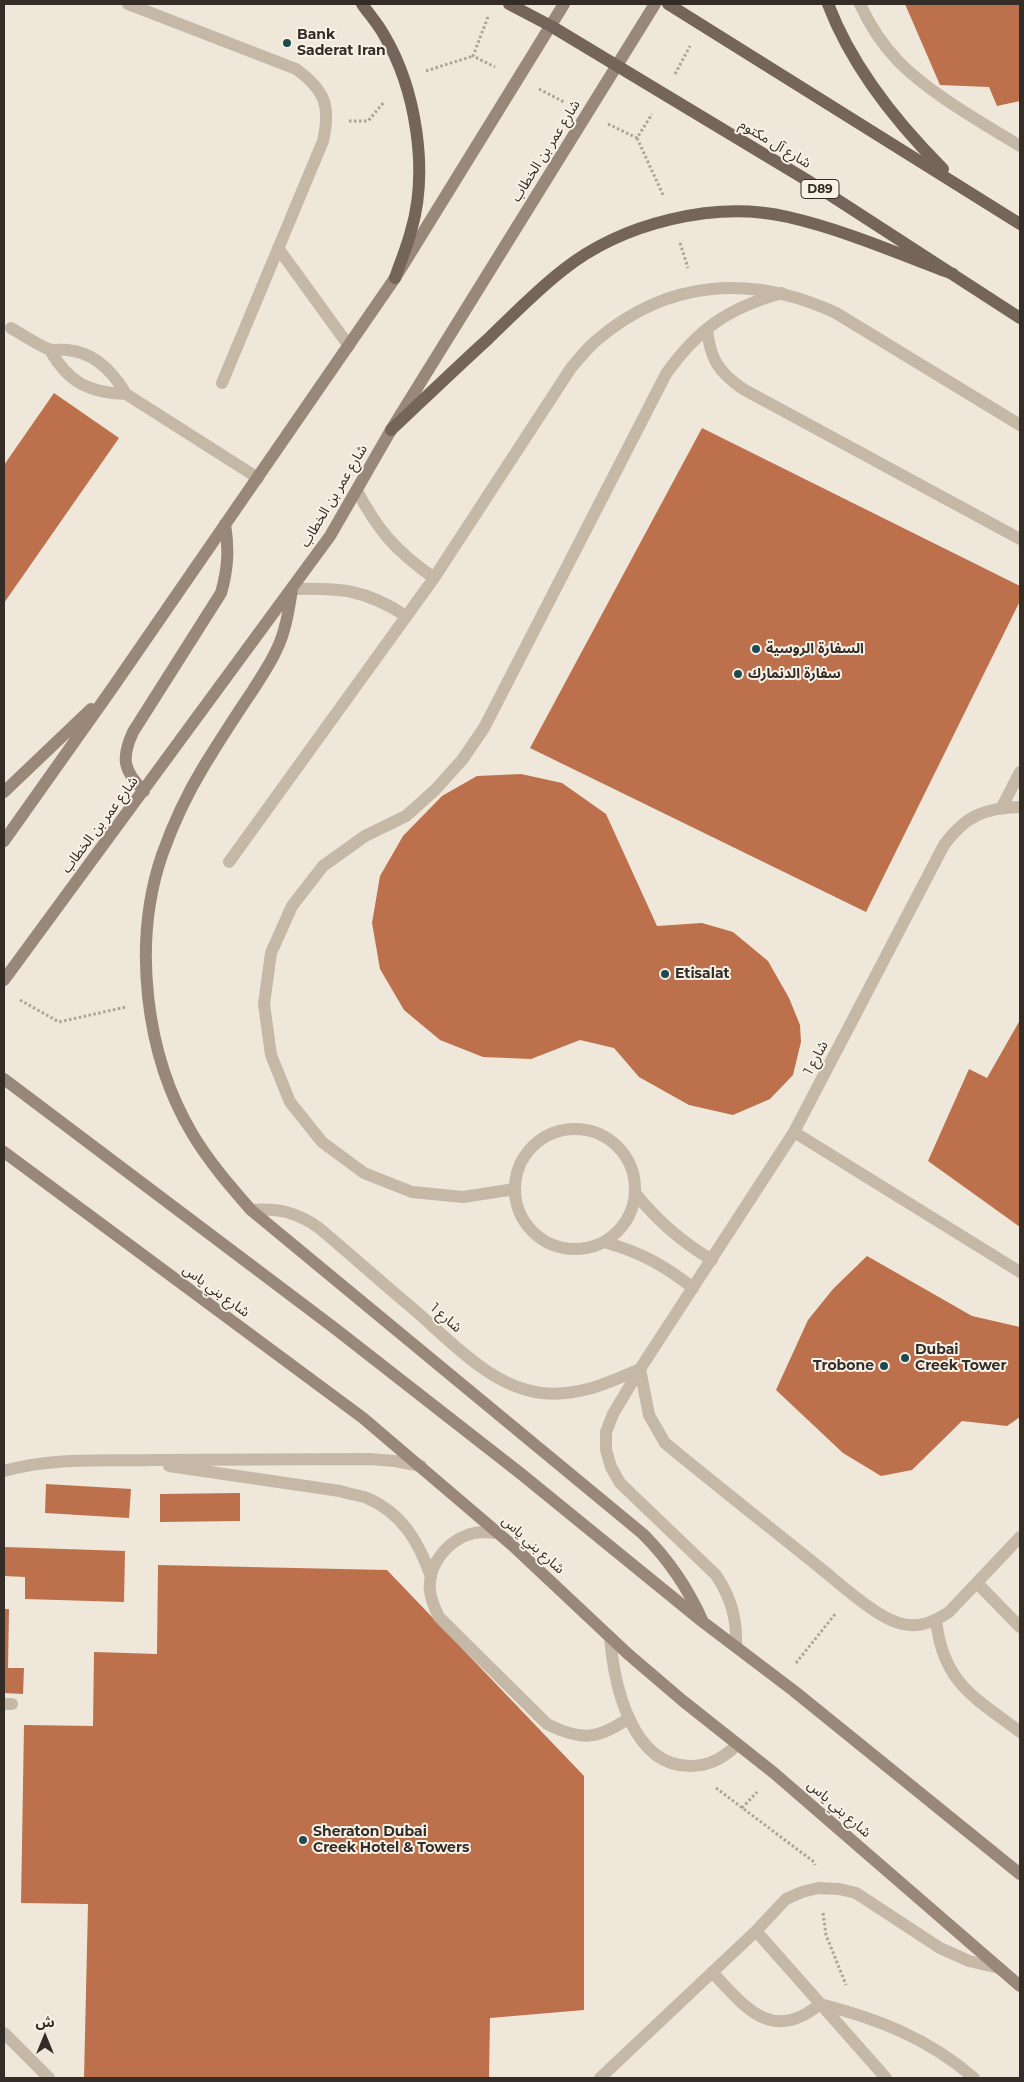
<!DOCTYPE html>
<meta charset="utf-8">
<style>
body{margin:0}
#map{position:relative;width:1024px;height:2082px;overflow:hidden;background:#efe7da;font-family:Montserrat,"Noto Sans Arabic",sans-serif}
canvas{display:block}
.frame{position:absolute;inset:0;border:5px solid #332c27;pointer-events:none}
.north{position:absolute;left:20px;top:2012px;width:50px;height:50px;-webkit-text-stroke:4px #f7f1e6;paint-order:stroke;rotate:0deg;font-size:14px;font-weight:700;line-height:20px;text-align:center;color:#332c27}
.north::after{content:'';display:block;margin:auto;width:18px;height:22px;background:#332c27;clip-path:polygon(50% 0,100% 100%,50% 72%,0 100%)}
</style>
<div id="map">
<canvas width="1024" height="2082"></canvas>
<div class="frame"></div>
<div class="north">ش</div>
</div>
<script>
const ctx = document.querySelector('canvas').getContext('2d');
ctx.lineJoin = 'round';
function fill(path, color) { ctx.fillStyle = color; ctx.fill(path, 'evenodd'); }
function trace(path, color, width, dash) { ctx.strokeStyle = color; ctx.lineWidth = width; ctx.lineCap = dash ? 'butt' : 'round'; ctx.setLineDash(dash || []); ctx.stroke(path); }
function label(font, color, halo, rows, align = 'center') {
  ctx.font = font + ' Montserrat,"Noto Sans Arabic",sans-serif'; ctx.lineWidth = 4; ctx.setLineDash([]); ctx.textBaseline = 'middle'; ctx.strokeStyle = halo; ctx.fillStyle = color; for (const [text, x, y, turn = 0] of rows) {
    ctx.save(); ctx.translate(x, y); ctx.rotate((+turn || 0) * Math.PI / 180); ctx.textAlign = isNaN(turn) ? turn : align; if (halo) ctx.strokeText(text, 0, 0); ctx.fillText(text, 0, 0); ctx.restore();
  }
}
fill(new Path2D(`
 M905 4H1020V101L997 106 989 87 940 85Z
 M54 393 119 438 4 603V465Z
 M702 428 1020 586V601L866 912 530 748Z
 M521 774 562 783 606 814 657 926 702 923 733 932 768 961 789 998 800 1025 801 1042 793 1075 770 1099 733 1115 689 1105 639 1077 614 1048 580 1040 531 1059 483 1057 440 1040 404 1010 380 969 372 923 380 876 403 836 442 796 477 776Z
 M1020 1020V1227L928 1161 969 1069 987 1078Z
 M867 1256 972 1316 1020 1327V1417L1007 1426 962 1421 912 1470 881 1476 843 1453 776 1390 808 1320 833 1289Z
 M46 1484 131 1489 129 1518 45 1513Z
 M240 1493V1521L160 1522V1494Z
 M4 1547 125 1551 124 1602 25 1599V1577L4 1576Z
 M158 1565 387 1570 584 1776V2010L490 2018 489 2078H84L88 1904 21 1903 24 1725 93 1726 94 1652 157 1654Z
 M4 1609H9L8 1668H24L23 1694 4 1693Z`), '#bc704b');
trace(new Path2D(`
 M488 17 473 56 495 67
 M426 71 473 56
 M675 74 690 46
 M539 89 564 102
 M349 121H368L384 102
 M608 124 637 138 652 114
 M637 138 664 197
 M680 243 688 268
 M20 1000 59 1022 126 1007
 M796 1663 836 1613
 M716 1788 814 1862 815 1865
 M742 1808 757 1792
 M823 1913 826 1935 846 1985`), '#b1a291', 3, [2.5, 2.5]);
trace(new Path2D(`
 M128 4 296 69C325 90 331 106 323 141L222 383
 M860 4C869 24 882 44 898 61 929 93 981 122 1020 146
 M278 248 349 346
 M11 328C23 335 36 344 48 349 54 351 61 349 67 350 95 352 113 372 126 394L258 478
 M707 329C710 358 718 372 743 389L1020 539
 M50 350C68 382 89 393 126 394
 M357 491C379 532 396 551 434 578
 M292 589C340 588 365 589 406 616
 M229 862 434 578 571 368C579 359 587 348 597 340 668 279 752 274 836 313L1020 425
 M515 1189a60 60 0 1 1 120 0a60 60 0 1 1-120 0Z
 M515 1189 463 1197 412 1192 364 1173 322 1142 290 1102 271 1055 264 1004 271 953 292 906 323 866 365 836 406 816 435 790 462 760 484 728 666 374C698 329 728 308 782 293
 M636 1194C658 1222 682 1242 712 1260
 M604 1242C640 1252 664 1265 693 1288
 M169 1466 340 1491C349 1494 358 1495 367 1498 402 1513 419 1542 431 1577
 M4 1471C52 1457 105 1461 155 1460 227 1460 298 1459 369 1459L395 1461 421 1466
 M498 1533C490 1533 481 1531 474 1533 449 1539 427 1564 430 1591 431 1600 435 1609 439 1617L547 1724C581 1741 597 1740 629 1718
 M977 1583 1020 1627
 M936 1620C943 1683 974 1697 1020 1732
 M610 1637C614 1684 631 1766 690 1766 710 1766 723 1758 737 1745
 M4 1704H12
 M756 1931 886 2078
 M712 1972C745 2007 772 2044 820 2004 878 2019 928 2038 974 2078
 M4 2033 49 2078
 M600 2078 756 1931 786 1899 802 1892 818 1888 839 1889 856 1893 940 1948 969 1961 999 1968`), '#c6b8a7', 12);
trace(new Path2D(`
 M1002 807 1020 772
 M794 1132 1020 1272
 M251 1210C278 1208 297 1212 319 1228 350 1254 380 1281 411 1307 449 1339 490 1387 542 1393 578 1397 608 1383 640 1369
 M640 1369 649 1415 665 1443C716 1485 768 1526 819 1567 839 1583 879 1620 903 1624 921 1628 935 1621 949 1612L1020 1537
 M736 1645C737 1618 731 1598 716 1575L620 1483 611 1467 606 1450V1432L613 1414 640 1369 794 1132 944 845C965 816 984 808 1020 807`), '#c6b8a7', 12);
trace(new Path2D(`
 M292 589C290 603 288 617 284 630 278 652 265 671 253 690 236 715 220 740 204 766 187 794 173 824 162 855 132 943 145 1055 193 1135 210 1163 230 1186 251 1210L643 1534C669 1560 688 1588 703 1622
 M144 791C123 771 121 758 133 732L221 593C228 569 229 549 225 524
 M4 792 91 709
 M4 841 111 690 395 278 564 4
 M4 980 330 536 391 430 655 4
 M4 1079 333 1327 520 1473 703 1622 794 1691 1020 1874
 M4 1152 363 1418 512 1545 628 1654 683 1701 774 1773 1020 1986`), '#998779', 12);
trace(new Path2D(`
 M362 4C369 14 378 24 384 35 416 89 429 171 411 231 407 247 400 263 395 278
 M509 4 551 26 810 182 1020 318
 M668 4 1020 224
 M828 4C852 67 896 122 943 169
 M391 430C423 400 455 369 488 339 512 316 536 291 563 270 622 223 715 200 788 217 845 230 899 254 953 274`), '#746459', 12);
for (const [x, y, r, color] of [
 [287,43,5,"#204a51"],
 [756,649,5,"#204a51"],
 [738,674,5,"#204a51"],
 [665,974,5,"#204a51"],
 [905,1358,5,"#204a51"],
 [884,1366,5,"#204a51"],
 [303,1840,5,"#204a51"]
]) { const dot = new Path2D(); dot.arc(x, y, r, 0, 2 * Math.PI); ctx.fillStyle = color; ctx.fill(dot); trace(dot, '#f7f1e6', 2); }
for (const [x, y, w] of [
 [820,189,38]
]) { const box = new Path2D(); box.roundRect(x - w / 2, y - 9.5, w, 19, 4); ctx.fillStyle = '#f7f1e6'; ctx.fill(box); trace(box, '#332c27', 1); }
label('bold 12px', '#332c27', null, [
 ["D89",820,189]
]);
label('bold 14px', '#332c27', '#f7f1e6', [
 ["Bank",297,35],
 ["Saderat Iran",297,51],
 ["السفارة الروسية",766,649],
 ["سفارة الدنمارك",748,674],
 ["Etisalat",675,974],
 ["Dubai",915,1350],
 ["Creek Tower",915,1366],
 ["Trobone",874,1366,"right"],
 ["Sheraton Dubai",313,1832],
 ["Creek Hotel & Towers",313,1848]
], 'left');
label('14px', '#332c27', '#f7f1e6', [
 ["شارع آل مكتوم",775,144,31],
 ["شارع عمر بن الخطاب",546,151,-58],
 ["شارع عمر بن الخطاب",334,496,-59],
 ["شارع عمر بن الخطاب",100,825,-53],
 ["شارع 1",816,1058,-62],
 ["شارع بني ياس",216,1291,36],
 ["شارع 1",446,1318,41],
 ["شارع بني ياس",533,1545,42],
 ["شارع بني ياس",839,1809,41]
]);
</script>
